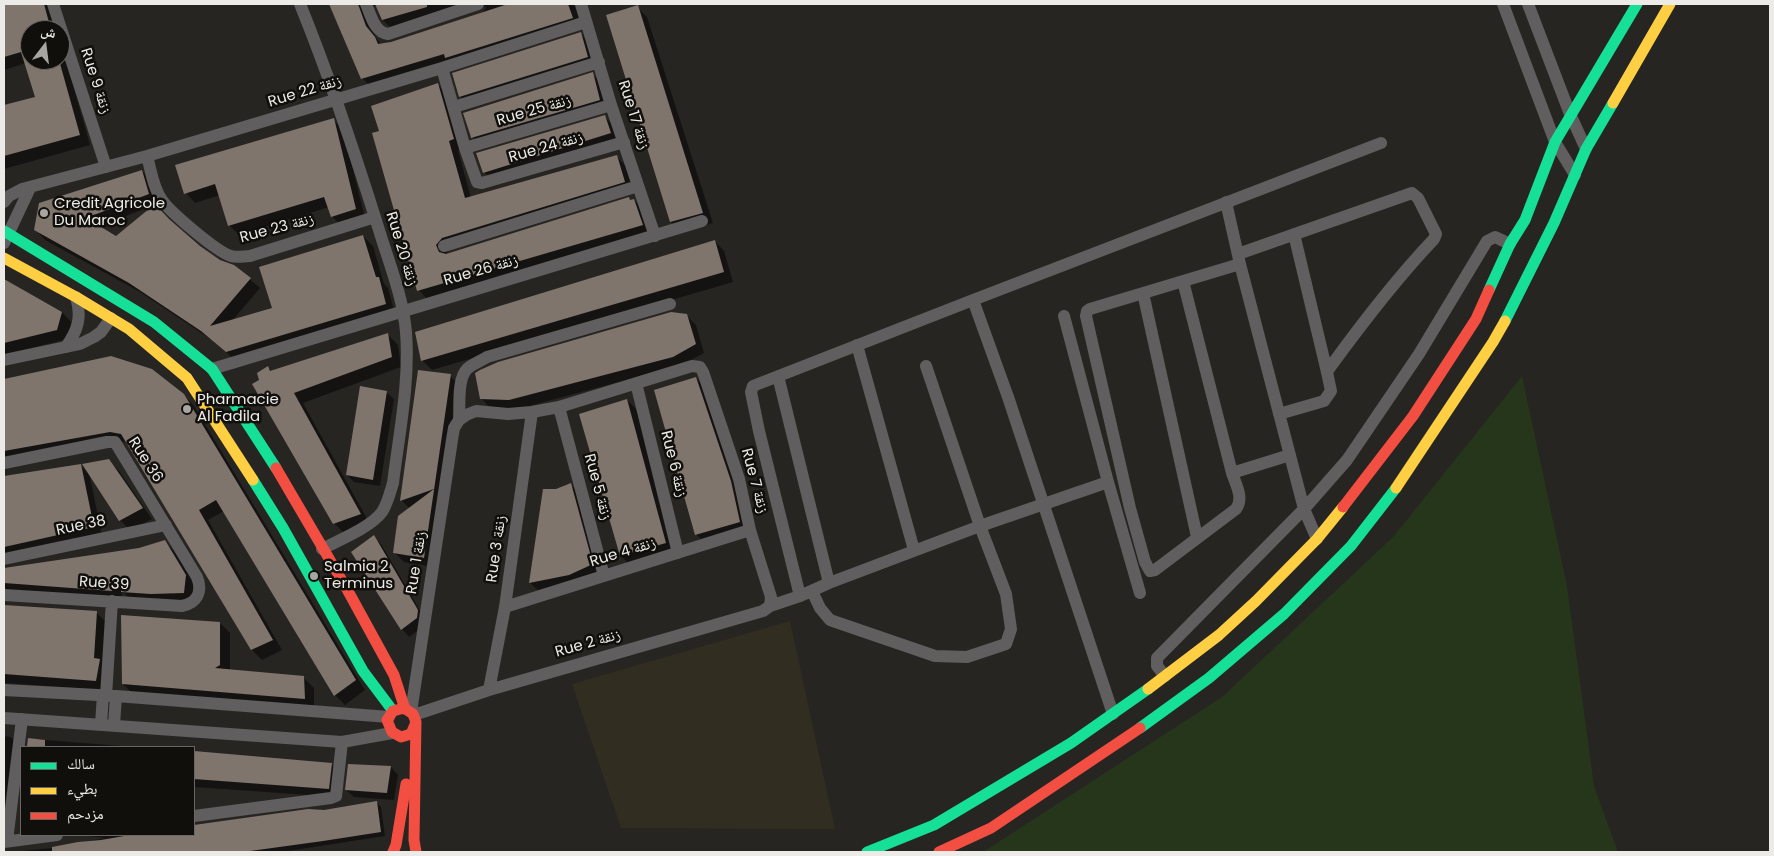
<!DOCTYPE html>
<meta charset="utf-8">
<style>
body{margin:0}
#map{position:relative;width:1774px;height:856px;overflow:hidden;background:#272522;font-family:Poppins,"Noto Naskh Arabic",sans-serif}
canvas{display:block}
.frame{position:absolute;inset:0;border:5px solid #edebe7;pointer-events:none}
.legend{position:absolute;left:20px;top:746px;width:175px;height:90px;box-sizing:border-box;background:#100f0c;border:1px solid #686764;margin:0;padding:6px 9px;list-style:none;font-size:15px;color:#edebe7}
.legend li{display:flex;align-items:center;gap:10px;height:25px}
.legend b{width:25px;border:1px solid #686764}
.north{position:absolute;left:20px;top:20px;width:50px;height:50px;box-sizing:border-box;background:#100f0c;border:1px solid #686764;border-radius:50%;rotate:15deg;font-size:14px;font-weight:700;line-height:20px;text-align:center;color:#edebe7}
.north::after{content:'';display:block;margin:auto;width:18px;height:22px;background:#a8a6a2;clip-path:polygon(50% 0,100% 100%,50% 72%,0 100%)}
</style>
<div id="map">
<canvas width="1774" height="856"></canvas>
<div class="frame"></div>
<ul class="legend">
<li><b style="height:6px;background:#16e098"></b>سالك</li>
<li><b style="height:6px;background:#ffcf43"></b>بطيء</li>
<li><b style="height:6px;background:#f24e42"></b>مزدحم</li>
</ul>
<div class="north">ش</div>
</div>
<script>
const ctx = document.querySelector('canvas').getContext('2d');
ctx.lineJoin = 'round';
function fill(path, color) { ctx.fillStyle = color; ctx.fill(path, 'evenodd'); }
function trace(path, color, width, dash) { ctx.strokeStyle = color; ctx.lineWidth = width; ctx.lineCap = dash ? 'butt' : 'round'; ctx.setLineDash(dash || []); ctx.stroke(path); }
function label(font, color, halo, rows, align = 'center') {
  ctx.font = font + ' Poppins,"Noto Naskh Arabic",sans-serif'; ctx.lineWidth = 5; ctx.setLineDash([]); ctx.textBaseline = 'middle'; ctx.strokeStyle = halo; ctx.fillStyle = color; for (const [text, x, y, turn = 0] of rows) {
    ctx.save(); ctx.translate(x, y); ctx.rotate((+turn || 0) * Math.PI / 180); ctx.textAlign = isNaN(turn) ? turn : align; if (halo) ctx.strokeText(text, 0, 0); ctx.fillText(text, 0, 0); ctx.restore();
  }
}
fill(new Path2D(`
 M790 621 835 829 621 828 572 684Z`), '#312d21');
fill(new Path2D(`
 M1522 376 1567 586 1594 786 1618 852H983L1222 697 1393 537Z`), '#25361b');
fill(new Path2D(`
 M17 4H48L57 30H30V60H60V39L90 145 4 169V107L36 98 26 63 4 70V7Z
 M330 4H574L582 28 372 88 362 78ZM374 6H377L383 20 393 30 486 6 485 10 481 13 391 43 382 45 376 38 368 18 369 9Z
 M637 7 647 17 713 223 681 232 671 222Z
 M581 34 590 44 597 67 470 106 460 96Z
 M592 74 602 84 610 109 483 147 473 137Z
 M438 85 447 94 463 149 458 150 471 198 617 157 626 166 634 191 451 248 444 256 629 199 631 201 634 200 643 210 652 235 428 300 419 290 381 132Z
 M605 117 612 124 617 140 491 179 484 172Z
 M333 120 343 129 365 218 341 226 332 216 329 207 239 235 230 226 220 195 195 203 186 193Z
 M142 171 151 181 158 204 154 205 164 215 199 247 220 261 234 266 260 288 232 321 273 309 363 236 373 246 384 284 388 288 395 314 236 361 212 340 140 292 45 240 36 230ZM154 205 117 238 98 227Z
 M715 241 724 251 733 282 432 370 422 360Z
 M4 280 62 312 72 323 67 339 4 355Z
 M686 315 696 325 704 353 682 365 518 409 490 408 481 398Z
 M388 335 398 345 401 367 303 403 370 524 344 533 334 523 261 380 267 367 272 372Z
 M111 358 184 395 194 406 365 690 345 705 335 695 224 511 208 520 282 650 262 660 252 650 128 443 120 441 4 463V380Z
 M450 376 460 385 434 567 404 562 394 552 410 509 401 500Z
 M696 378 706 388 749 532 706 544 696 534Z
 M386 392 394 399 380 486 354 482 347 475Z
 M627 400 637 410 675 553 631 566 621 556Z
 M109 461 119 471 152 519 130 530 120 520 89 472 102 536 8 557 4 553V477L80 465 88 473 84 465Z
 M570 484 578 492 599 572 577 581 538 590 530 583 556 490Z
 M373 537 381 544 425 619 424 626 409 637 402 629Z
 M164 541 174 551 195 586 193 602 132 601 124 593H122L121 600 8 591 4 587V569L140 549Z
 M4 606 96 612 106 622V690L4 683Z
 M220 623 230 633V670L304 678 314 688V708L133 694 123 684Z
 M4 736 11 737 21 747 4 837Z
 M33 739 134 747H32Z
 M194 752 331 764 340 773 337 797 194 787Z
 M391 767 398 775 394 800 354 797 346 790Z
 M376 802 381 807 385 836 282 852H12L52 848 105 838 81 835H194V826L324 811Z`), '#0007');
fill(new Path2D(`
 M8 4H44L51 30H30V60H59L80 135 4 156V105L35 97 21 52 4 57V5Z
 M329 4H358L366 26 375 37 378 44 391 42 508 4H568L573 18 445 58 444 54 361 79Z
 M375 4H427V7L382 20Z
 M638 5 703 213 670 222 606 15Z
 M581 32 588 57 459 97 452 73Z
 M593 72 600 100 471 138 470 134 463 113Z
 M438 83 454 139 449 141 465 198 617 155 625 182 442 238 436 245 439 252 446 254 629 197 630 200 634 199 643 225 417 291 372 133 379 131 371 106Z
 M605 115 611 133 483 173 476 153Z
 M334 118 356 209 331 217 324 197 228 226 215 184 184 194 175 165Z
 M142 170 149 194 86 218 116 236 155 204 169 219 200 246 220 260 234 265 251 278 210 326 272 308 259 267 363 235 376 277H379L386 304 226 352 201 331 129 283 34 230 39 203Z
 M715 240 724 272 421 361 415 332Z
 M4 279 62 312 57 330 4 343Z
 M671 312 687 314 696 344 673 357 509 400 480 399 475 373 480 370 498 362Z
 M388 333 392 357 294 393 361 514 333 524 252 384 259 380 257 373 268 366 270 371Z
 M111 356 152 369 184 394 356 680 334 696 216 500 199 510 273 640 251 650 121 434 110 432 4 451V379Z
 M418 370 451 374 424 558 393 553 398 516 434 489 400 501Z
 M696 377 731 481 740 522 695 535 654 390Z
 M360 386 387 391 373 480 346 475Z
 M627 399 666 543 620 556 579 414Z
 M109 459 143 508 119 521 82 464Z
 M81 464 94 527 4 547V476Z
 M571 483 593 564 569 575 529 583 543 489H556Z
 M374 535 418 610 417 618 401 630 351 552Z
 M165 540 186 575 184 593 151 594 121 592V585L113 584 112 591 4 583V568L139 548Z
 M4 605 97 611 94 658 100 659 96 681 4 674Z
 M121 615 220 622V665L215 668 304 676 305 699 122 684Z
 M28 738 45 740V747H27Z
 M194 751 332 763 329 789 194 779Z
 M348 764 391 766 387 793 345 790Z
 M377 801 381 832 323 841 243 852H52V847L78 842 101 840 130 835H194V825L308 809 324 810Z`), '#80756d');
trace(new Path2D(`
 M53 4 106 167
 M300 4C330 78 355 153 379 230 389 263 403 297 406 332 410 382 399 434 393 483 390 493 387 505 382 512 370 528 339 540 322 549
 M366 4C371 15 374 32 388 34L478 4
 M581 4 611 105 655 236
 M1503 4 1555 142 1575 175
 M1528 4 1570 114 1586 149
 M442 68 465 148 477 182 482 183 624 142
 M454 107 599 62
 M465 148 611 105
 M147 156C151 170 153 188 162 200 170 212 217 252 231 256 237 258 244 256 250 256L375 217
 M4 202 9 196 22 189 147 156 442 68 586 22
 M1226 202 1240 264 1304 509 1317 539
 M1294 234 1327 372
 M4 243 30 188
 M444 246 638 186
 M1238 254 1412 193 1418 198 1436 234 1434 239C1396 279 1363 322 1331 366L1327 372 1331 391 1324 401 1279 414
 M1183 281 1232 473C1236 485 1244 498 1236 509L1155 570 1150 571 1145 562 1130 508 1086 316 1087 311 1090 309 1240 264
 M1143 293 1197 537
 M973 300 1381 143
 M857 345 914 550
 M66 347C78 330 82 317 76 297
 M4 360 80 344 94 337 101 332 111 318
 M212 369 702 221
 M778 376 829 583
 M636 383 678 553
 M559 407 604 576
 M459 420C460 407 457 379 467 369 472 364 481 361 487 357L670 304
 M4 463 107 442H115L197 577C203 592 197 603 182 606L4 595
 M1232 473 1290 455
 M1108 482 1140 593
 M4 559 166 525
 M812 591 820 608 830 620 935 656 967 657 1006 644 1011 629 1006 594 980 526 926 366
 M800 596 759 431 751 392 753 386 973 300 1008 397 1113 714
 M505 607 750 530
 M1165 676 1157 666V658L1304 509 1347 460 1419 354 1487 241 1495 237 1510 244
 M4 690 116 696 389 717
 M489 690 505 607 532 412
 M106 696 112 601
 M411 712 452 440 454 428 459 420 466 415 476 411 508 414 532 412 559 407 692 366 700 367 703 372 739 479 750 530 771 597 770 606
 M414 715 489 690 763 611 770 606 800 596 829 583 980 526 1108 482 1064 316
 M4 718 342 742 392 733
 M101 724 103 695
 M114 725 116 696
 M194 816 331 798 336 796 342 742
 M7 841 22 719
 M4 842 57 835`), '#605e5e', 12);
trace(new Path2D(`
 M4 231 154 322 212 369 276 468
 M1489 290 1510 244 1525 220 1555 142 1637 4
 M1505 321 1554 223 1586 149 1613 103
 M253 480 283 528 363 671 393 711
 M1140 728 1209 678 1284 614 1351 546 1396 488
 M867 852 934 825 1071 743 1148 689`), '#16e098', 11);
trace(new Path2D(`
 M1613 103 1670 4
 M4 258 76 297 129 329 187 378 253 480
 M1396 488 1493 342 1505 321
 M1148 689 1219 635 1256 601 1317 539 1343 507`), '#ffcf43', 11);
trace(new Path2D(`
 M276 468 348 591 394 675 405 709
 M1343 507 1413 416 1476 319 1489 290
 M416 722 411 734 401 737 392 732 387 720 393 711 404 708 413 714 416 722 414 840 416 852
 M393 852 396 845 406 784
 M939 852 991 828 1140 728`), '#f24e42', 11);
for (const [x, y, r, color] of [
 [44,213,5,"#a8a6a2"],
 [187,409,5,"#a8a6a2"],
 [314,576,5,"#a8a6a2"]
]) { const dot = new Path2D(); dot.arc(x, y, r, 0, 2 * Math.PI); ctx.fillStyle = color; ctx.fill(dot); trace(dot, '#100f0c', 2); }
label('15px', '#edebe7', '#100f0c', [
 ["Rue 9 زنقة",95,81,72],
 ["Rue 22 زنقة",305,92,-17],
 ["Rue 25 زنقة",534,111,-16],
 ["Rue 17 زنقة",633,115,72],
 ["Rue 24 زنقة",546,148,-16],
 ["Rue 23 زنقة",277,229,-15],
 ["Rue 20 زنقة",401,249,73],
 ["Rue 26 زنقة",481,271,-16],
 ["Rue 36",145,460,57],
 ["Rue 6 زنقة",673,464,76],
 ["Rue 7 زنقة",754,481,75],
 ["Rue 5 زنقة",597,487,75],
 ["Rue 38",81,526,-12],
 ["Rue 3 زنقة",497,549,-82],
 ["Rue 4 زنقة",623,553,-17],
 ["Rue 1 زنقة",417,563,-81],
 ["Rue 39",104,584,4],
 ["Rue 2 زنقة",588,644,-16]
]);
label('15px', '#edebe7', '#100f0c', [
 ["Credit Agricole",54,204],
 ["Du Maroc",54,221],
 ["Pharmacie",197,400],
 ["Al Fadila",197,417],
 ["Salmia 2",324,567],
 ["Terminus",324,584]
], 'left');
</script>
